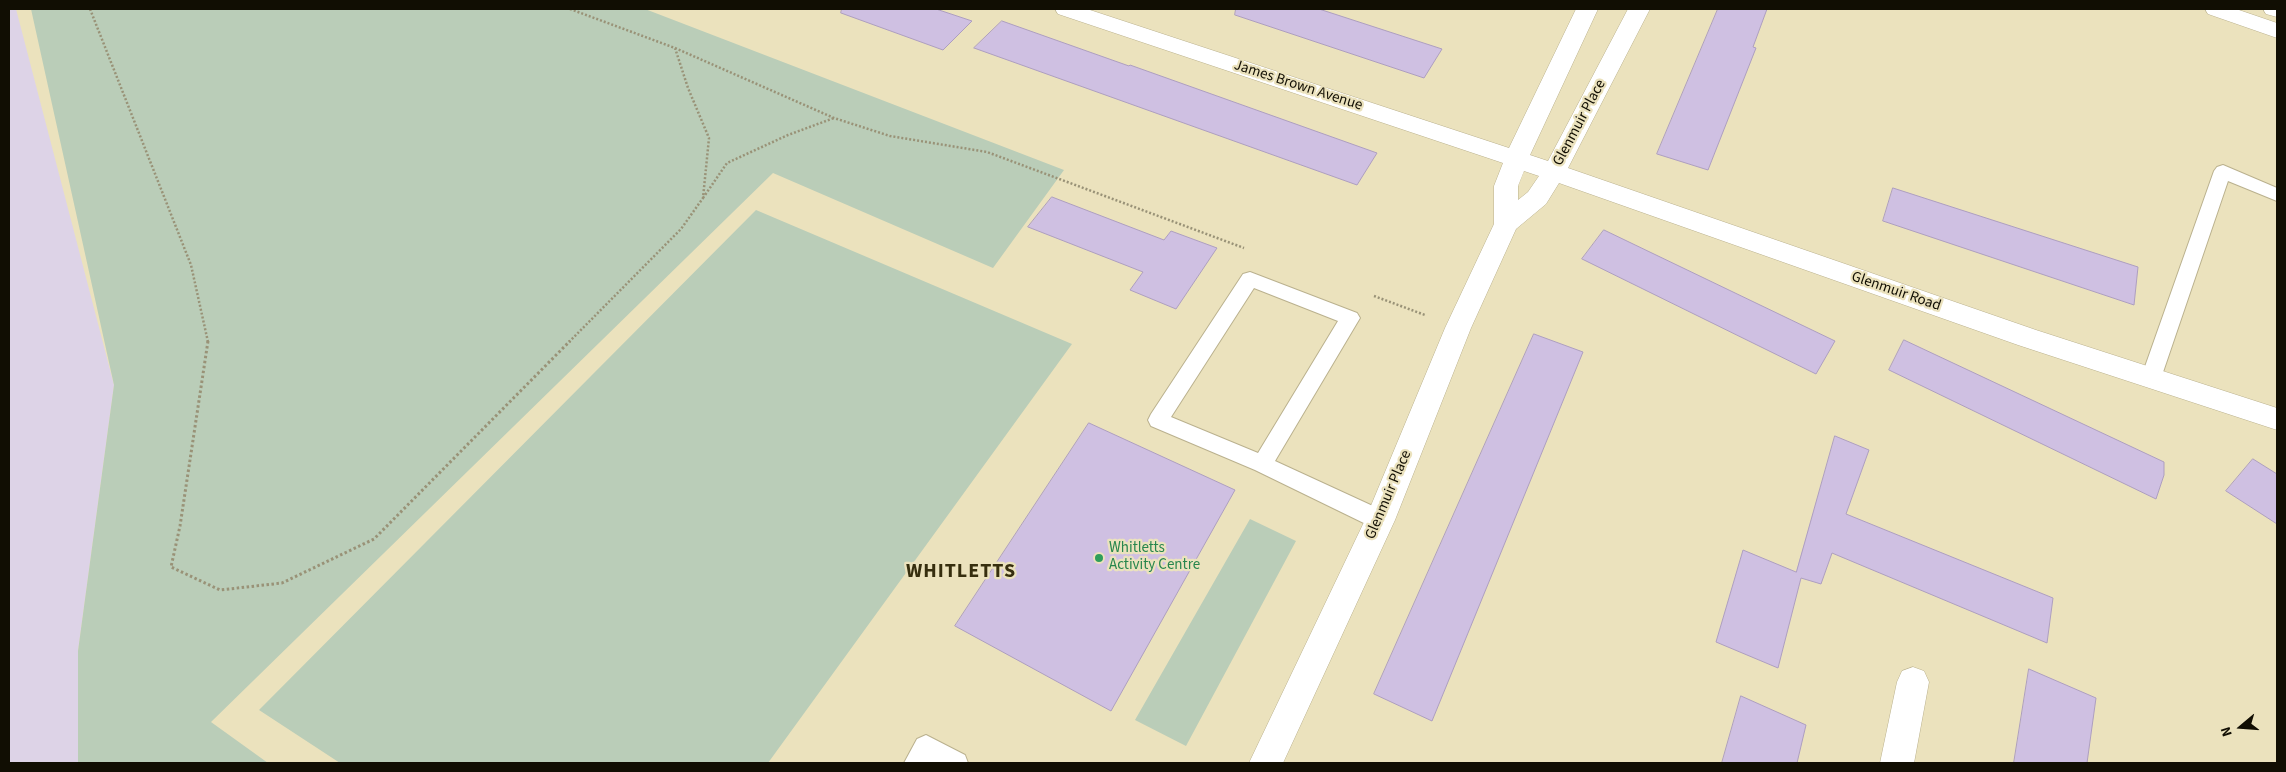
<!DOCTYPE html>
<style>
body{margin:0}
#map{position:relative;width:2286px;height:772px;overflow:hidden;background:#ebe2bd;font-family:"Source Sans 3",sans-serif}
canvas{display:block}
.frame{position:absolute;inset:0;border:10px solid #110e03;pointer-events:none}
.north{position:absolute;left:2216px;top:702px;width:50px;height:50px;-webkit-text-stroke:4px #ebe2bd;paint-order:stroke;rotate:252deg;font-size:14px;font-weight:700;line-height:20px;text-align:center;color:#110e03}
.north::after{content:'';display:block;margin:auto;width:18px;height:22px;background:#110e03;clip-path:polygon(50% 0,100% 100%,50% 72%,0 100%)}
</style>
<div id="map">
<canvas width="2286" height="772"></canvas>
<div class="frame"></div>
<div class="north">N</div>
</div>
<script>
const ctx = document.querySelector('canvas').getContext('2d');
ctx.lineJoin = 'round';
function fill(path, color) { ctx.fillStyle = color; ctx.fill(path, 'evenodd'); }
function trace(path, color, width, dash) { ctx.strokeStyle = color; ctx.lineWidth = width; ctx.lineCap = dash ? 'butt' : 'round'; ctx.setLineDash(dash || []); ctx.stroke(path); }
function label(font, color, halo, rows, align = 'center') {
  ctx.font = font + ' "Source Sans 3",sans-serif'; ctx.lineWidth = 4.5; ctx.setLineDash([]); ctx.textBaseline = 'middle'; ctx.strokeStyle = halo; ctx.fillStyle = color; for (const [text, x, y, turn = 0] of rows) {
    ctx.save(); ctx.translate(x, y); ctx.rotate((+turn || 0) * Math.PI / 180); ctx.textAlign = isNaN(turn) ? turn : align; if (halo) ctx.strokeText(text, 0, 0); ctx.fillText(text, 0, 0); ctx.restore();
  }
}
fill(new Path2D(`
 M9 9H16L114 385 78 651V763H9Z`), '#ddd3e7');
fill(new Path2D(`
 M31 9H645L1064 170 993 268 773 173 211 722 268 763H78V651L114 385Z
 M756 210 1072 344 768 763H340L259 710Z
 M1250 519 1296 541 1186 746 1135 720Z`), '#bacdb8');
const building = new Path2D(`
 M842 9H936L972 21 943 50 841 13Z
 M1236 9H1319L1442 49 1424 78 1235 15Z
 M1718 9H1767L1753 47 1756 48 1708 170 1657 154Z
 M1002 21 1129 66 1130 65 1377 153 1357 185 974 48Z
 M1893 188 2138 267 2134 305 1883 221Z
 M1052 197 1164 240 1171 231 1217 248 1176 309 1130 290 1143 272 1028 227Z
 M1604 230 1835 341 1816 374 1582 259Z
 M1534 334 1583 352 1432 721 1374 694Z
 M1904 340 2164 462V475L2156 499 1889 370Z
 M1089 423 1235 490 1111 711 955 626Z
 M1835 436 1869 450 1846 514 2053 598 2047 643 1832 553 1821 584 1801 578 1778 668 1716 642 1743 550 1796 572Z
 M2253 459 2277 474V524L2226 491Z
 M2029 669 2096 698 2087 763H2014Z
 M1741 696 1806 725 1797 763H1722Z`);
fill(building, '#cfc0e2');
trace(building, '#ad9ebf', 1);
const service = new Path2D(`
 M2223 165 2277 188V201L2228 181 2161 378 2158 384 2151 386 2144 384 2141 378 2214 171 2217 167Z
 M1250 272 1357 313 1360 318 1357 323 1275 461 1388 513 1391 520 1388 527 1380 529 1372 527 1255 470 1151 426 1148 420 1151 414 1243 274ZM1254 288 1338 321 1258 453 1171 417Z
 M926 735 965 755 968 763H904L917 739Z`);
const minor = new Path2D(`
 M1055 9H1087L1509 148 1576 9H1598L1530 155 1548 161 1628 9H1650L1568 168 2036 330 2277 408V430L2018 345 1559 183 1546 204 1516 229 1471 328 1395 520 1283 763H1249L1365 520 1445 328 1494 224V186L1503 163 1058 14ZM1524 171 1539 176 1528 192 1518 200V186Z
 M1913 667 1924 671 1929 682 1914 763H1880L1897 682 1902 671Z`);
const primary = new Path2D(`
 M2205 9H2236L2277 23V38L2208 14Z
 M2263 9H2277V17L2266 14Z`);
trace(service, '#bab18e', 2);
trace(minor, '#bab18e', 1);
trace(primary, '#bab18e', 1);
trace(new Path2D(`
 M90 9 191 265 208 342
 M570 9 675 48 834 118 890 136 987 152 1244 248
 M703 198 727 163 788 135 834 118
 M1374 296 1425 315
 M569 342 681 229 703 198 709 138 688 88 675 48`), '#999277', 2.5, [2, 2]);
trace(new Path2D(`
 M208 341 180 526 171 567 220 590 282 583 374 539 570 341`), '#999277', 3, [2.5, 2.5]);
fill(service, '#fff');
fill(minor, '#fff');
fill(primary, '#fff');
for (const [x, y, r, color] of [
 [1099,558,5,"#2e9e5b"]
]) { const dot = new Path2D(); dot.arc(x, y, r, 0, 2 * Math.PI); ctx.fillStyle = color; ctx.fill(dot); trace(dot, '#ebe2bd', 2); }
label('15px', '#110e03', '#ebe2bd', [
 ["James Brown Avenue",1298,86,18],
 ["Glenmuir Place",1580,123,-62],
 ["Glenmuir Road",1896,292,19],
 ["Glenmuir Place",1389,495,-67]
]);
label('15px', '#27864d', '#ebe2bd', [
 ["Whitletts",1109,549],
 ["Activity Centre",1109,566]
], 'left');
ctx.letterSpacing = '1px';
label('bold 20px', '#362e0e', '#ebe2bd', [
 ["WHITLETTS",961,573]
]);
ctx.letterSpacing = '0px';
</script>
